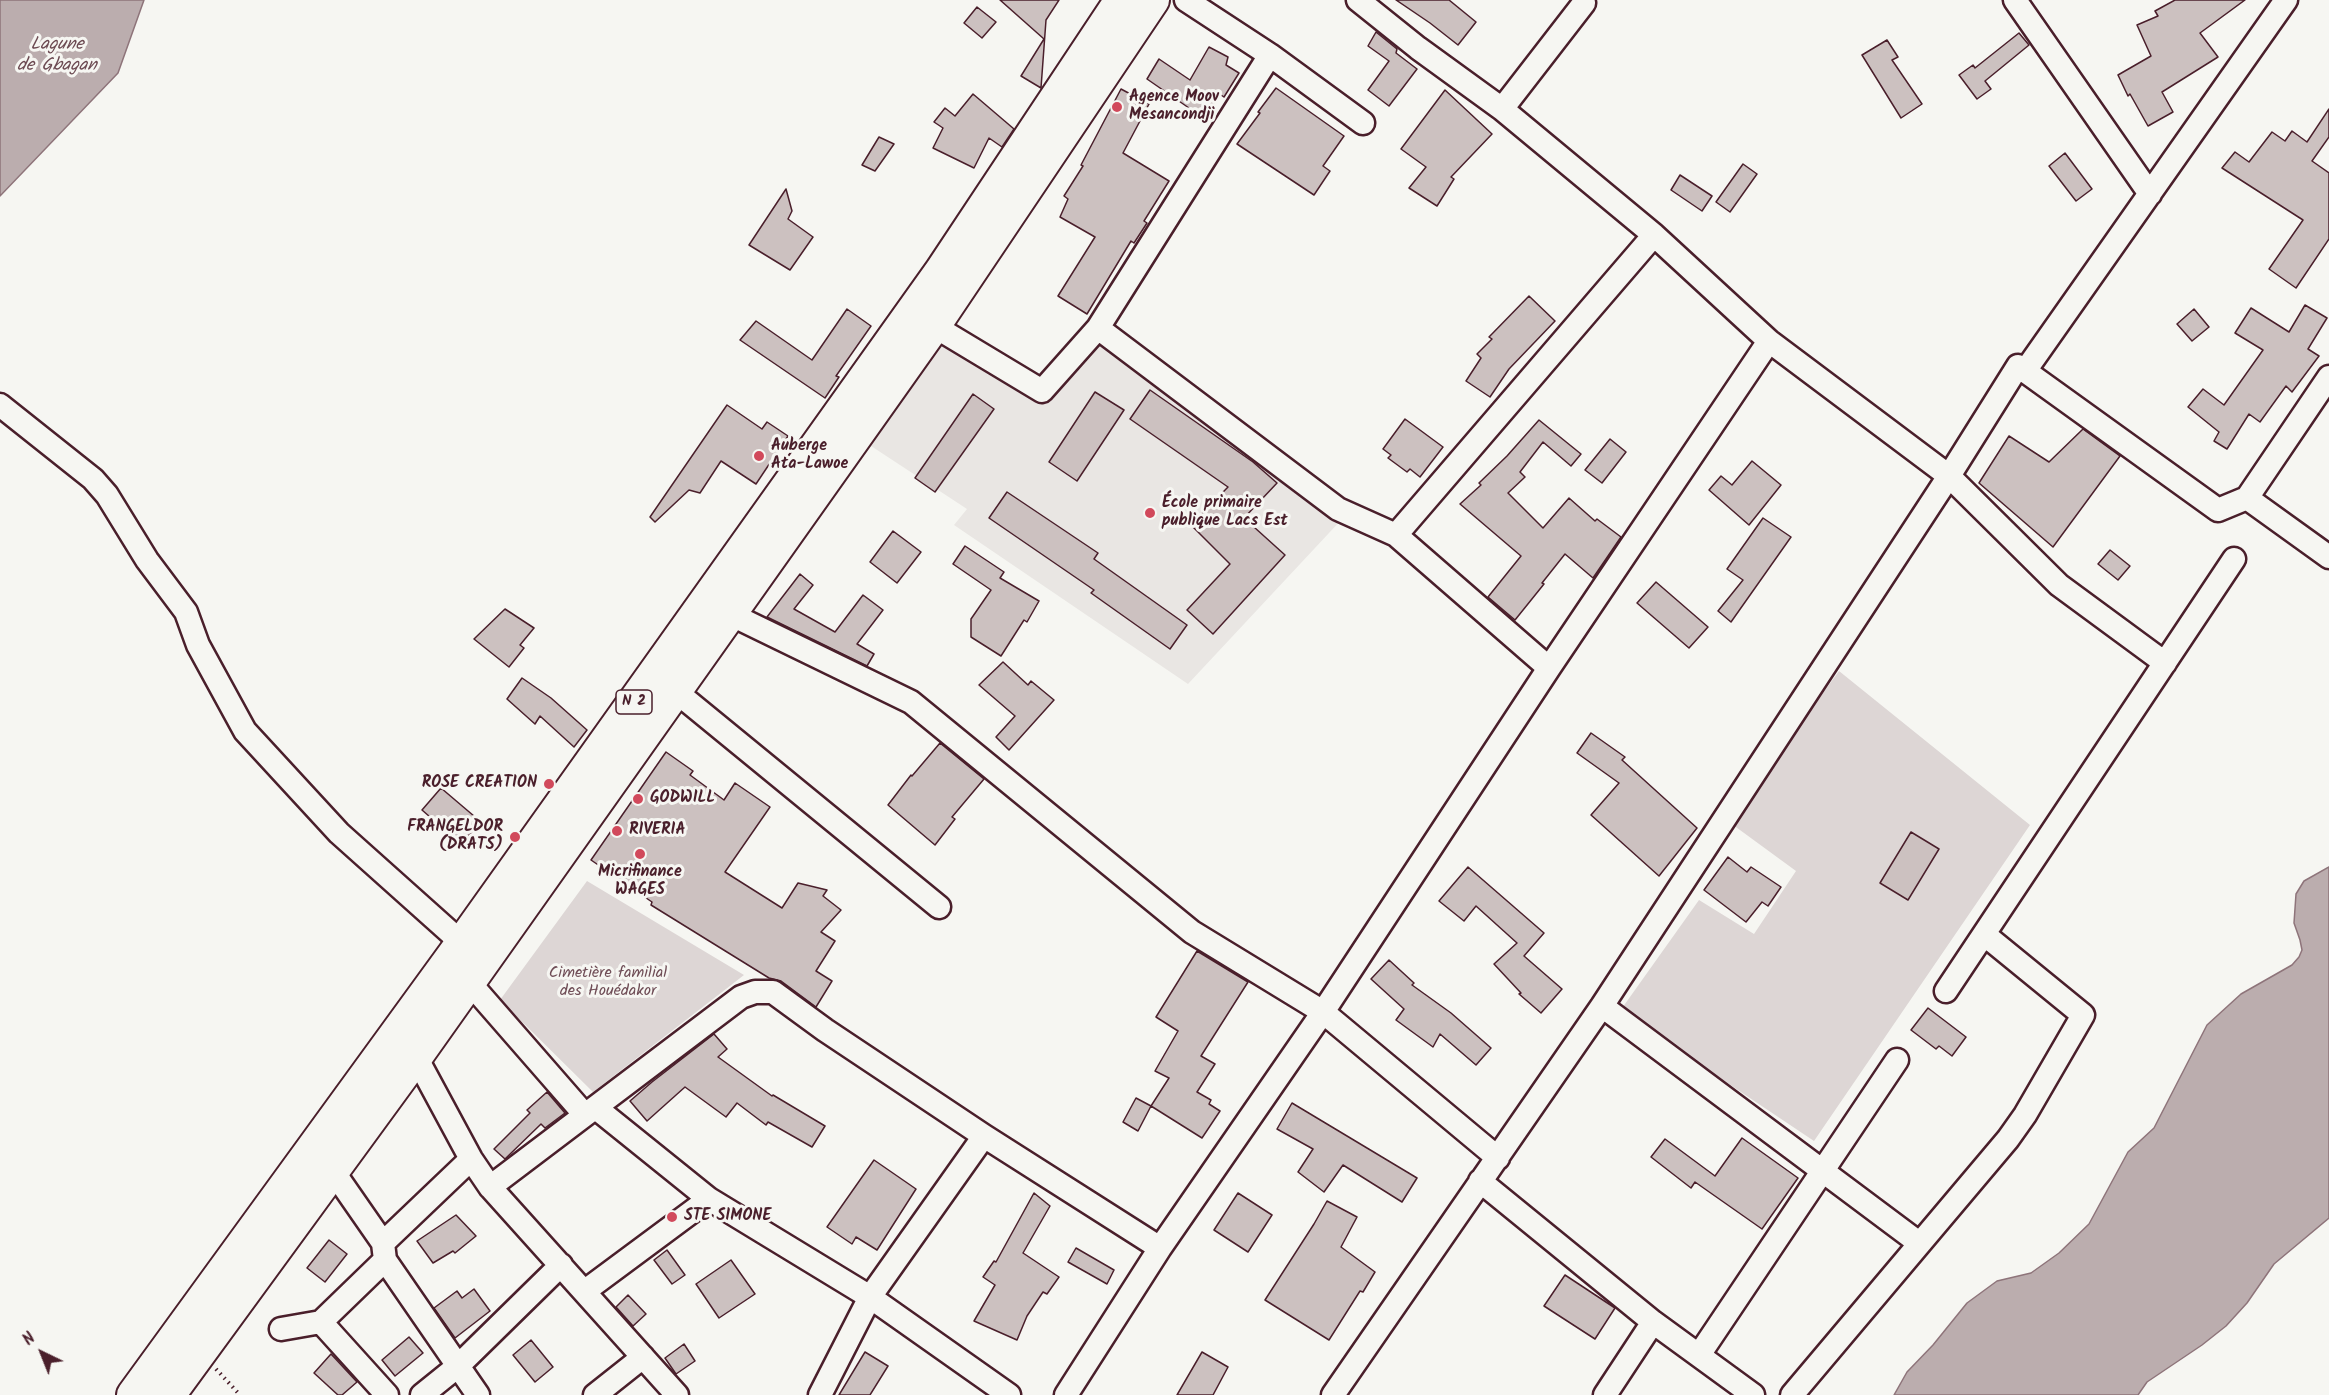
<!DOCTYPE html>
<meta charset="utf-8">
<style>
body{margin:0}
#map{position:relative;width:2329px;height:1395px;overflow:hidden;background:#f6f6f2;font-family:Kalam,sans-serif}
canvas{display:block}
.north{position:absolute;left:12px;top:1323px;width:60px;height:60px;-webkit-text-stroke:4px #f6f6f2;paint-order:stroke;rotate:317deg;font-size:16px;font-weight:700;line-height:24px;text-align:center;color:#4a1f2b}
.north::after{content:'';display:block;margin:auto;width:21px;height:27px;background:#4a1f2b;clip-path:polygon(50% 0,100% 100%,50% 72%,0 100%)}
</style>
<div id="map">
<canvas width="2329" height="1395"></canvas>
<div class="north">N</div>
</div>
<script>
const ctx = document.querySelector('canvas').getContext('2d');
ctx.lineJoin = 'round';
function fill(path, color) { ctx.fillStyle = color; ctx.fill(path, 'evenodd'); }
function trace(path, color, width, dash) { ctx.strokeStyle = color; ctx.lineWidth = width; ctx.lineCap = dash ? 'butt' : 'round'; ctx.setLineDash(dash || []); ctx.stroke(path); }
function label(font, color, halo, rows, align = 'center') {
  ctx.font = font + ' Kalam,sans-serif'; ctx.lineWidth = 6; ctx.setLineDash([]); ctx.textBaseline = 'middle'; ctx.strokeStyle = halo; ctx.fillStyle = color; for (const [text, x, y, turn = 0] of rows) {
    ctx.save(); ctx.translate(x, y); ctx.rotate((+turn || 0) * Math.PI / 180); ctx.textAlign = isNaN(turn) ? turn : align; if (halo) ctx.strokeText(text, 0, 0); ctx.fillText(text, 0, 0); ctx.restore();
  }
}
fill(new Path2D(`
 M1103 340 1343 518 1188 684 954 525 967 509 868 444 943 342 1047 394Z`), '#e9e6e3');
fill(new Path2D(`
 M1839 671 2030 825 1814 1141 1620 1011 1699 900 1754 934 1796 871 1729 822Z
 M587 881 744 975 593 1092 500 1000Z`), '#ddd6d5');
const water = new Path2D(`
 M0 0H144L118 73 0 196Z
 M2329 867V1218L2274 1264 2247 1303 2226 1326 2202 1345 2147 1382 2138 1395H1894L1907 1372 1933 1345 1967 1303 1997 1281 2031 1273 2059 1253 2089 1224 2128 1152 2154 1128 2207 1025 2241 994 2292 965 2299 957 2302 950 2300 940 2294 923 2296 894 2304 881Z`);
fill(water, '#bbadae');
trace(water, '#8e747a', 1.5);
const building = new Path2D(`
 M1000 0H1059L1046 20 1041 88 1021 76 1044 39Z
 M1396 0H1449L1476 22 1458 45 1430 23Z
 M2175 0H2245L2200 33 2218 57 2162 92 2173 112 2148 126 2130 94 2128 96 2118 75 2151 56 2137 25 2158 16 2155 11Z
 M977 7 996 22 982 38 964 23Z
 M1376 32 1397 49 1396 53 1417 69 1389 106 1368 90 1389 61 1368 46Z
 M2019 33 2029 45 1985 81 1991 89 1977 99 1959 75 1973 65 1975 68Z
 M1887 40 1898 57 1892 60 1922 104 1901 118 1862 55Z
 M1209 47 1228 57 1226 65 1239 73 1224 97 1221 95 1202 117 1147 79 1159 59 1190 80Z
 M1276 88 1344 136 1323 166 1330 171 1314 195 1237 144 1260 113 1258 112Z
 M1121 89 1149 104 1123 153 1169 181 1144 221 1147 223 1134 243 1131 241 1087 314 1058 296 1095 237 1060 217 1068 199 1064 196 1083 166 1081 165Z
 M1445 90 1492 134 1451 177 1454 179 1437 206 1409 188 1426 167 1401 149Z
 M973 94 1014 129 1002 147 989 138 974 168 933 148 943 128 934 122 945 108 955 116Z
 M2329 109V137L2312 161 2329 173V239L2296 288 2269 269 2303 220 2222 168 2235 152 2249 162 2272 132 2285 141 2292 131 2307 142Z
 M879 137 894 144 875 171 862 165Z
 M2065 153 2092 189 2076 201 2049 166Z
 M1743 164 1757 174 1730 212 1716 202Z
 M1680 175 1712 196 1702 211 1671 190Z
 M786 189 792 211 788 219 813 237 790 270 749 245Z
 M1529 296 1555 321 1509 369 1490 397 1466 381 1481 358 1477 354 1492 339 1489 337Z
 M2305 305 2327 318 2308 349 2319 356 2292 392 2286 386 2260 422 2249 414 2227 449 2214 441 2219 432 2188 407 2203 389 2224 405 2263 350 2235 333 2251 308 2289 332Z
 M847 309 871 326 836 376 839 377 825 398 740 340 756 321 812 360Z
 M2194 309 2209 327 2192 341 2177 324Z
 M1150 390 1253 462 1277 483 1244 518 1285 555 1213 634 1187 610 1230 564 1191 525 1228 487 1130 419Z
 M1095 392 1124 410 1077 481 1049 462Z
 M973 394 994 409 935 492 915 478Z
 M727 405 762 429 767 422 788 436 756 484 721 461 700 493 689 490 655 522 650 517Z
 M1405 419 1443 447 1420 477 1410 469 1407 472 1388 458 1391 455 1383 449Z
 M1539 420 1581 454 1571 466 1543 442 1520 472 1525 477 1508 493 1543 528 1569 498 1595 521 1597 519 1621 537 1593 578 1565 554 1542 583 1544 584 1515 620 1488 597 1521 556 1460 504 1481 485 1479 483 1507 456Z
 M2083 429 2120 456 2053 547 1979 483 2009 436 2049 462Z
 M1610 439 1626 452 1602 483 1585 470Z
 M1752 461 1781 485 1749 525 1709 490 1721 476 1732 485Z
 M1007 492 1098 553 1094 559 1187 625 1170 649 1091 593 1094 590 989 518Z
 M1763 518 1791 537 1731 622 1718 611 1743 580 1727 569Z
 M893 531 921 552 897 583 870 562Z
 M965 546 1004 572 1000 578 1039 601 1027 622 1024 620 1001 656 971 637V619L991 590 953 564Z
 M2110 550 2130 566 2118 580 2098 564Z
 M800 574 813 585 794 609 835 632 863 595 883 610 857 644 874 654 867 666 767 617Z
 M1656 582 1708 627 1689 648 1637 603Z
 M505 609 534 628 520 645 524 648 509 667 474 639Z
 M1003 662 1028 685 1031 681 1054 700 1009 750 996 737 1015 716 979 685Z
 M522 678 551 698 587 730 574 747 540 716 535 724 507 699Z
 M1591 733 1625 757 1622 760 1697 828 1659 876 1591 815 1619 783 1577 753Z
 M940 743 984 779 952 817 955 819 935 845 888 805 911 775 912 776Z
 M666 752 693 771 690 775 724 800 735 783 770 807 725 872 782 908 798 883 827 890 823 896 841 910 821 932 835 941 816 971 832 981 816 1007 781 981 769 978 651 905 652 902 591 860Z
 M441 788 481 822 461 844 422 810Z
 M1911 832 1939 849 1908 900 1880 883Z
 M1728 857 1747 872 1751 867 1781 887 1768 906 1762 902 1746 922 1704 890Z
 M1468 867 1544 933 1524 956 1562 989 1541 1013 1519 994 1521 993 1494 964 1517 943 1476 906 1464 921 1439 901Z
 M1197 951 1248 982 1201 1056 1215 1064 1197 1092 1211 1100 1209 1104 1220 1111 1202 1138 1151 1106 1169 1078 1155 1071 1178 1031 1156 1017Z
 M1389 960 1414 983 1412 985 1451 1013 1491 1048 1476 1065 1440 1034 1433 1047 1396 1020 1404 1009 1371 979Z
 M1928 1008 1966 1037 1952 1056 1939 1046 1936 1049 1911 1030Z
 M714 1034 727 1049 718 1057 772 1096 773 1095 825 1126 812 1147 768 1122 766 1125 737 1103 726 1117 685 1087 647 1121 630 1101 652 1082Z
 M547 1092 565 1113 545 1128 541 1124 505 1159 494 1149 530 1113 527 1110Z
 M1136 1098 1151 1106 1138 1131 1123 1122Z
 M1292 1103 1417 1178 1402 1202 1343 1165 1324 1192 1298 1172 1313 1149 1277 1129Z
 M1742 1138 1798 1178 1762 1229 1695 1182 1691 1188 1651 1157 1665 1139 1715 1176Z
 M874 1160 916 1189 877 1250 856 1237 852 1244 827 1227Z
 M1034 1193 1050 1206 1023 1253 1059 1277 1047 1294 1043 1292 1027 1316 1017 1340 974 1321 995 1285 983 1277 994 1261 996 1262Z
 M1238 1193 1272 1215 1248 1252 1214 1230Z
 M1327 1201 1357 1217 1341 1247 1375 1272 1363 1292 1360 1291 1329 1340 1265 1300 1314 1224Z
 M456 1215 476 1236 455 1253 453 1251 433 1263 417 1241Z
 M329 1240 347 1254 325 1282 307 1268Z
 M1076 1248 1114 1270 1107 1284 1068 1262Z
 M667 1250 685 1275 672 1284 654 1260Z
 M731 1260 755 1294 719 1318 696 1284Z
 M1565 1275 1615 1308 1595 1339 1544 1306Z
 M474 1289 490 1311 455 1338 434 1308 457 1291 462 1298Z
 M628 1295 646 1314 633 1326 616 1307Z
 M409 1337 423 1353 395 1376 382 1360Z
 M531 1340 553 1367 535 1382 513 1355Z
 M684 1344 695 1361 676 1374 665 1358Z
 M865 1352 888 1366 870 1395H839Z
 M1202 1352 1228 1367 1213 1395H1177Z
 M331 1354 357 1382 342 1395H338L314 1373Z`);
fill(building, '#ccc1c0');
trace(building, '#4a1f2b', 1.5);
const minor = new Path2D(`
 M1186 0 1270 55 1363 123
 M1358 0 1418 48 1502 109 1654 235 1769 341 1949 476 2059 585 2165 663
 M2015 0 2150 194
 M1502 109 1584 3
 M934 326 1042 391 1098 328 1270 55
 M1098 328 1338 509 1396 535 1549 668
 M2025 371 2286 0
 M0 405 93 479 107 495 147 560 186 612 198 645 245 731 339 833 462 943
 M2247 498 2329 557
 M1396 535 1654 235
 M730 614 911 702 1192 932 1323 1012 1498 1158
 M674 690 939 907
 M469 982 585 1115
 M1946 991 2234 559
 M1602 1006 1919 1243
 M416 1057 471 1159 490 1187 677 1395
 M596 1108 709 1199 870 1297 1009 1395
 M333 1171 383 1243 385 1260 478 1395
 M1480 1181 1653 1322 1753 1395
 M490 1187 741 997 755 992H773L825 1030 984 1136 1160 1248
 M383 1243 471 1159
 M585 1291 709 1199
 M321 1322 387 1395
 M281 1329 321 1322 385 1260
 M1699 1355 1897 1060
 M422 1395 458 1366 561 1265
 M595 1395 643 1357
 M820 1395 870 1297 984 1136
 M1066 1395 1160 1248 1323 1012 1549 668 1769 341
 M1333 1395 1602 1006 1949 476 2018 366 2218 510 2247 498 2329 377
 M1605 1395 1653 1322
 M1792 1395 2008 1139 2025 1115 2083 1015 1985 935`);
const highway = new Path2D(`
 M133 1395 462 943 941 271 1121 0
 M169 1395 416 1057 934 326 1153 0`);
trace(minor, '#4a1f2b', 27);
trace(highway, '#4a1f2b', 36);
trace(new Path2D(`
 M216 1369 240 1395`), '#4a1f2b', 4, [1.5, 4.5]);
trace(minor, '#f6f6f2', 22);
trace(highway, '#f6f6f2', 32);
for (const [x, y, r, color] of [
 [1117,107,6,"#d1495b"],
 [759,456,6,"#d1495b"],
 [1150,513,6,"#d1495b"],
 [549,784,6,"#d1495b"],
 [638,799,6,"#d1495b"],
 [617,831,6,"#d1495b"],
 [515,837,6,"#d1495b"],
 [640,854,6,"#d1495b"],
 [672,1217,6,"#d1495b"]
]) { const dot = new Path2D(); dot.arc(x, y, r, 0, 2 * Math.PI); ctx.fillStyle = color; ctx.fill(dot); trace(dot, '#f6f6f2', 2); }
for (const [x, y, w] of [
 [634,702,36]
]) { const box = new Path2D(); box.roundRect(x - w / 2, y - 12, w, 24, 4.5); ctx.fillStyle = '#f6f6f2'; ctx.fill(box); trace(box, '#4a1f2b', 1.5); }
label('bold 15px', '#4a1f2b', null, [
 ["N 2",634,702]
]);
label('bold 16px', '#4a1f2b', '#f6f6f2', [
 ["Agence Moov",1129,98],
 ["Mesancondji",1129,116],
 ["Auberge",771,447],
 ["Ata-Lawoe",771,465],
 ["École primaire",1162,504],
 ["publique Lacs Est",1162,522],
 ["ROSE CREATION",537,784,"right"],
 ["GODWILL",650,799],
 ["FRANGELDOR",503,828,"right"],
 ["(DRATS)",503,846,"right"],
 ["RIVERIA",629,831],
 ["Micrifinance",640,873,"center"],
 ["WAGES",640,891,"center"],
 ["STE SIMONE",684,1217]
], 'left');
label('16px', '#6f4d56', '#f6f6f2', [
 ["Cimetière familial",608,974],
 ["des Houédakor",608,992]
]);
label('italic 18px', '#6c4a52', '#f6f6f2', [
 ["Lagune",57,46],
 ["de Gbagan",57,67]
]);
</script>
